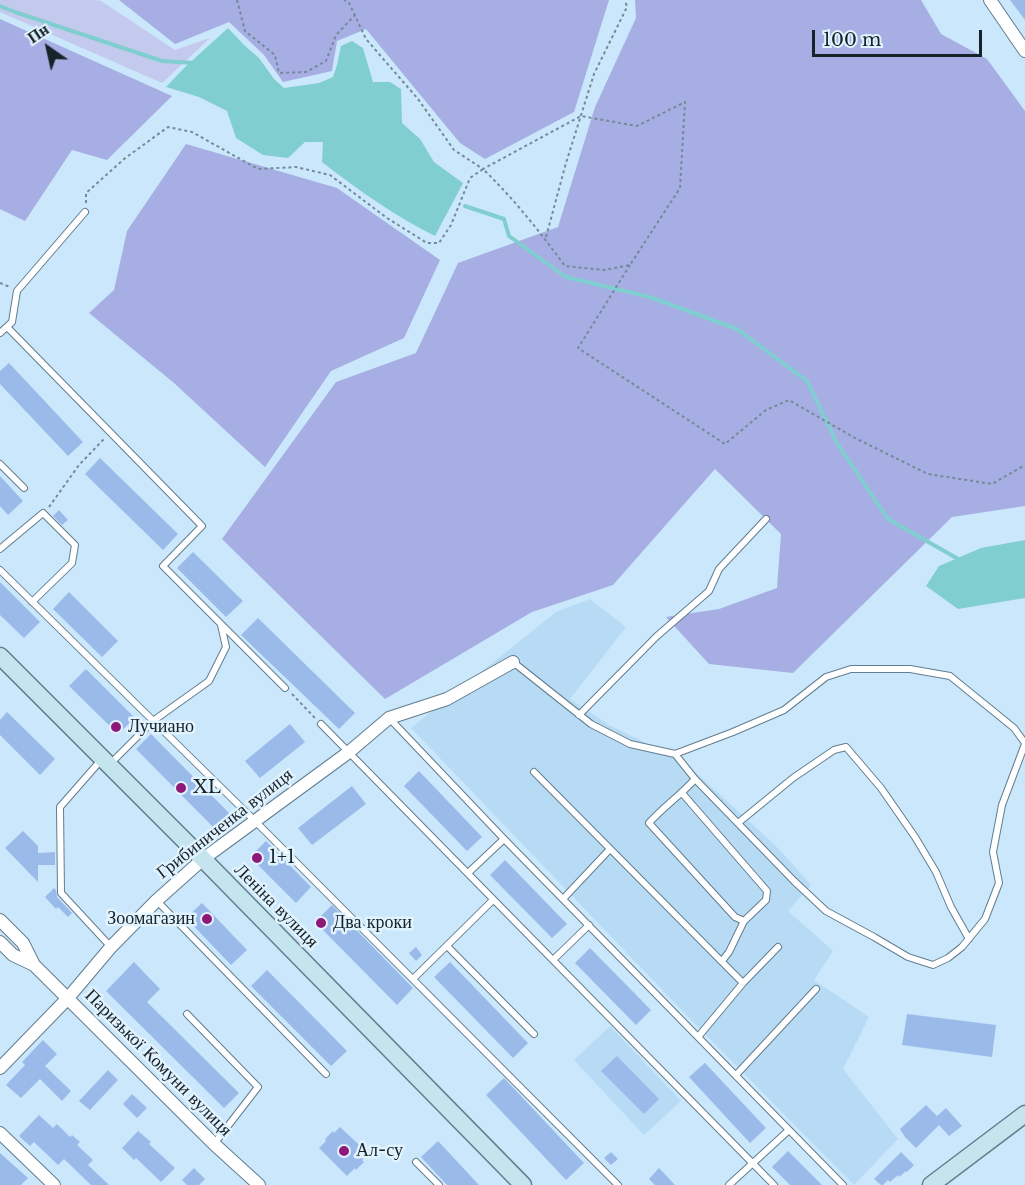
<!DOCTYPE html>
<meta charset="utf-8">
<style>
body{margin:0}
#map{position:relative;width:1025px;height:1185px;overflow:hidden;background:#cae7fb;font-family:"Libre Baskerville",serif}
canvas{display:block}
.north{position:absolute;left:18px;top:18px;width:60px;height:60px;-webkit-text-stroke:4px #e1f3ff;paint-order:stroke;rotate:326deg;font-size:16px;font-weight:700;line-height:24px;text-align:center;color:#172229}
.north::after{content:'';display:block;margin:auto;width:21px;height:27px;background:#172229;clip-path:polygon(50% 0,100% 100%,50% 72%,0 100%)}
.scale{position:absolute;left:812px;top:30px;width:170px;height:27px;box-sizing:border-box;border:3px solid #172229;border-top:0;padding-left:8px;font-size:18px;line-height:21px;white-space:nowrap;color:#172229;-webkit-text-stroke:4px #e1f3ff;paint-order:stroke}
</style>
<div id="map">
<canvas width="1025" height="1185"></canvas>
<div class="north">Пн</div>
<div class="scale">100 m</div>
</div>
<script>
const ctx = document.querySelector('canvas').getContext('2d');
ctx.lineJoin = 'round';
function fill(path, color) { ctx.fillStyle = color; ctx.fill(path, 'evenodd'); }
function trace(path, color, width, dash) { ctx.strokeStyle = color; ctx.lineWidth = width; ctx.lineCap = dash ? 'butt' : 'round'; ctx.setLineDash(dash || []); ctx.stroke(path); }
function label(font, color, halo, rows, align = 'center') {
  ctx.font = font + ' "Libre Baskerville",serif'; ctx.lineWidth = 5; ctx.setLineDash([]); ctx.textBaseline = 'middle'; ctx.strokeStyle = halo; ctx.fillStyle = color; for (const [text, x, y, turn = 0] of rows) {
    ctx.save(); ctx.translate(x, y); ctx.rotate((+turn || 0) * Math.PI / 180); ctx.textAlign = isNaN(turn) ? turn : align; if (halo) ctx.strokeText(text, 0, 0); ctx.fillText(text, 0, 0); ctx.restore();
  }
}
fill(new Path2D(`
 M590 599 626 627 570 699 609 725 648 744 670 749 775 845 811 885 788 911 833 951 814 980 869 1017 843 1069 898 1139 854 1185 696 1025 411 728 556 612Z
 M610 1026 681 1101 644 1135 574 1060Z`), '#b7dbf4');
fill(new Path2D(`
 M0 0H94L101 1 175 50 210 38 162 83 0 12Z`), '#c4caed');
fill(new Path2D(`
 M119 0H609L574 112 485 159 460 143 366 29 337 41 332 71 283 82 264 55 229 22 175 44Z
 M635 0H921L941 34 987 59 1025 111V506L952 517 793 673 709 664 666 617 719 609 777 588 781 534 715 469 613 585 532 612 385 699 222 539 336 382 416 353 458 263 558 227 595 107 636 18Z
 M0 19 172 96 107 160 72 150 25 221 0 209Z
 M186 144 337 188 440 260 404 338 331 371 265 467 174 383 89 313 114 290 127 231Z`), '#a6aee3');
fill(new Path2D(`
 M228 28 244 45 259 58 274 79 284 88 319 83 333 77 337 65 341 46 352 41 363 48 373 82H390L401 89 402 123 420 139 434 162 463 183 435 236C395 216 358 190 322 162L323 142H305L288 158 263 155 236 138 227 111 199 97 166 87 185 67Z
 M1025 540V598L958 609 926 586 939 566 981 548Z`), '#80ced0');
trace(new Path2D(`
 M0 6 15 12 162 61 194 63
 M465 206 504 219 509 236 566 277 650 297 737 329 807 381 837 443 888 519 960 560`), '#80ced0', 4);
fill(new Path2D(`
 M1010 0H1025V20Z
 M9 363 83 442 68 456 0 384V371Z
 M100 458 178 534 163 550 85 474Z
 M0 476 23 501 8 515 0 506Z
 M59 510 68 520 62 525 53 516Z
 M193 552 243 601 226 617 177 568Z
 M0 582 40 622 24 638 0 615Z
 M69 592 118 641 102 657 53 609Z
 M258 618 355 713 339 729 241 635Z
 M86 669 135 718 118 734 69 686Z
 M7 712 55 759 40 775 0 735V720Z
 M290 724 305 742 260 778 245 761Z
 M151 734 232 816 217 831 136 749Z
 M419 771 482 837 467 851 404 786Z
 M352 786 366 804 312 845 298 828Z
 M23 831 38 846V853L55 852V865H38V882L5 848Z
 M266 841 311 887 296 903 250 857Z
 M505 860 567 924 552 938 490 875Z
 M54 888 56 890 57 897 72 913 68 917 58 907 56 909 45 897Z
 M202 903 247 950 231 965 186 918Z
 M332 905 413 988 397 1005 315 922Z
 M416 947 422 955 416 961 409 953Z
 M590 948 651 1010 636 1025 575 963Z
 M134 962 160 989 147 1002 239 1093 224 1108 106 991Z
 M450 962 528 1043 513 1058 434 977Z
 M267 970 347 1051 331 1066 251 986Z
 M907 1014 996 1025 992 1057 902 1045Z
 M43 1040 57 1054 45 1066 71 1091 62 1101 40 1079 21 1098 6 1085 25 1065 22 1062Z
 M617 1056 659 1099 644 1114 601 1071Z
 M705 1063 766 1128 750 1143 689 1077Z
 M108 1070 118 1080 90 1110 79 1101Z
 M504 1078 584 1163 566 1180 486 1095Z
 M132 1094 147 1108 137 1118 123 1104Z
 M926 1105 937 1116 946 1108 962 1126 949 1136 939 1125 916 1148 905 1137 900 1129Z
 M39 1115 53 1128 57 1124 70 1137 72 1135 80 1142 77 1145 93 1160 88 1165 109 1185H91L64 1159 58 1165 34 1142 30 1146 19 1136Z
 M340 1127 369 1154 362 1160 364 1162 356 1170 355 1168 347 1176 319 1148 326 1141 325 1139 333 1131 334 1133Z
 M138 1131 151 1142 149 1144 175 1168 161 1182 136 1158 134 1160 122 1148Z
 M438 1141 479 1185H447L421 1157Z
 M788 1151 822 1185H790L772 1167Z
 M611 1152 618 1159 611 1165 604 1158Z
 M901 1152 914 1165 907 1172 906 1171 899 1177 898 1175 890 1182 888 1180 883 1185H881L874 1179Z
 M0 1153 28 1178 21 1185H0Z
 M194 1168 205 1179 199 1185H187L182 1180Z
 M659 1168 675 1185H655L649 1179Z`), '#9abbea');
const lane = new Path2D(`
 M7 327 202 526 163 566 285 688
 M0 333 12 322 17 291 85 212
 M0 464 24 488
 M0 549 43 513 75 545 72 563 32 602
 M0 570 255 821 618 1185
 M513 662 591 724 630 744 675 754 733 732 784 710 826 677 851 669H910L950 676 1014 728 1025 743
 M579 715 657 636 709 591 719 569 766 519
 M390 719 504 839 843 1185
 M321 724 774 1185
 M675 754 695 779 794 881 826 911 874 937 908 957 933 965 948 958 962 947 985 919 999 883 993 852 1002 805 1025 744
 M102 759 60 807 61 893 111 947
 M109 765 153 721 209 681 226 647 221 625
 M534 772 743 983
 M682 793 767 891 766 900 744 921 735 917 649 823C663 807 681 795 695 779
 M738 823 793 778 834 750 846 747 881 788 915 837 936 872 951 907 969 939
 M468 873 504 839
 M563 899 610 849
 M157 901 326 1074
 M447 946 534 1034
 M553 960 589 925
 M722 961 729 952 744 921
 M413 979 493 900
 M187 1014 258 1087 214 1144
 M698 1037 743 983 778 947
 M736 1075 816 989
 M416 1162 439 1185
 M729 1185 789 1130`);
const street = new Path2D(`
 M990 0 1025 51
 M0 920 23 943 34 965
 M0 942 13 955 34 965 214 1144 259 1185
 M0 1068 68 998 111 947 156 901 203 859 349 752 389 718 447 699 513 662
 M0 1133 54 1185`);
const secondary = new Path2D(`
 M0 656 203 859 523 1185
 M931 1185 1025 1114`);
trace(lane, '#627d8f', 8);
trace(street, '#627d8f', 14);
trace(secondary, '#627d8f', 19);
trace(new Path2D(`
 M237 0 245 31 275 55 279 73 306 72 326 61 336 35 355 15
 M86 203V193L124 159 168 127 192 132 258 169 296 167 330 175 387 218 427 243H439L451 225 470 178 483 169C514 199 540 232 565 266L604 270 630 265 680 188 685 102 637 126 581 116 483 169 454 150 418 99 366 39 349 3 344 0
 M546 237 566 163 594 74 627 7 625 0
 M630 265 578 348 725 444 766 410 789 400 855 438 928 474 992 484 1025 465
 M0 283 10 287
 M49 507 79 465 104 439
 M292 694 315 718`), '#758a98', 2, [3, 3]);
trace(lane, '#fff', 6);
trace(street, '#fff', 12);
trace(secondary, '#c4e5ed', 16);
for (const [x, y, r, color] of [
 [116,727,6,"#8e1878"],
 [181,788,6,"#8e1878"],
 [257,858,6,"#8e1878"],
 [207,919,6,"#8e1878"],
 [321,923,6,"#8e1878"],
 [344,1151,6,"#8e1878"]
]) { const dot = new Path2D(); dot.arc(x, y, r, 0, 2 * Math.PI); ctx.fillStyle = color; ctx.fill(dot); trace(dot, '#e1f3ff', 2); }
label('18px', '#172229', '#e1f3ff', [
 ["Лучиано",128,727],
 ["XL",193,788],
 ["1+1",269,858],
 ["Зоомагазин",195,919,"right"],
 ["Два кроки",333,923],
 ["Ал-су",356,1151]
], 'left');
label('18px', '#172229', '#e1f3ff', [
 ["Грибиниченка вулиця",225,824,-38],
 ["Леніна вулиця",276,906,45],
 ["Паризької Комуни вулиця",158,1063,45]
]);
</script>
